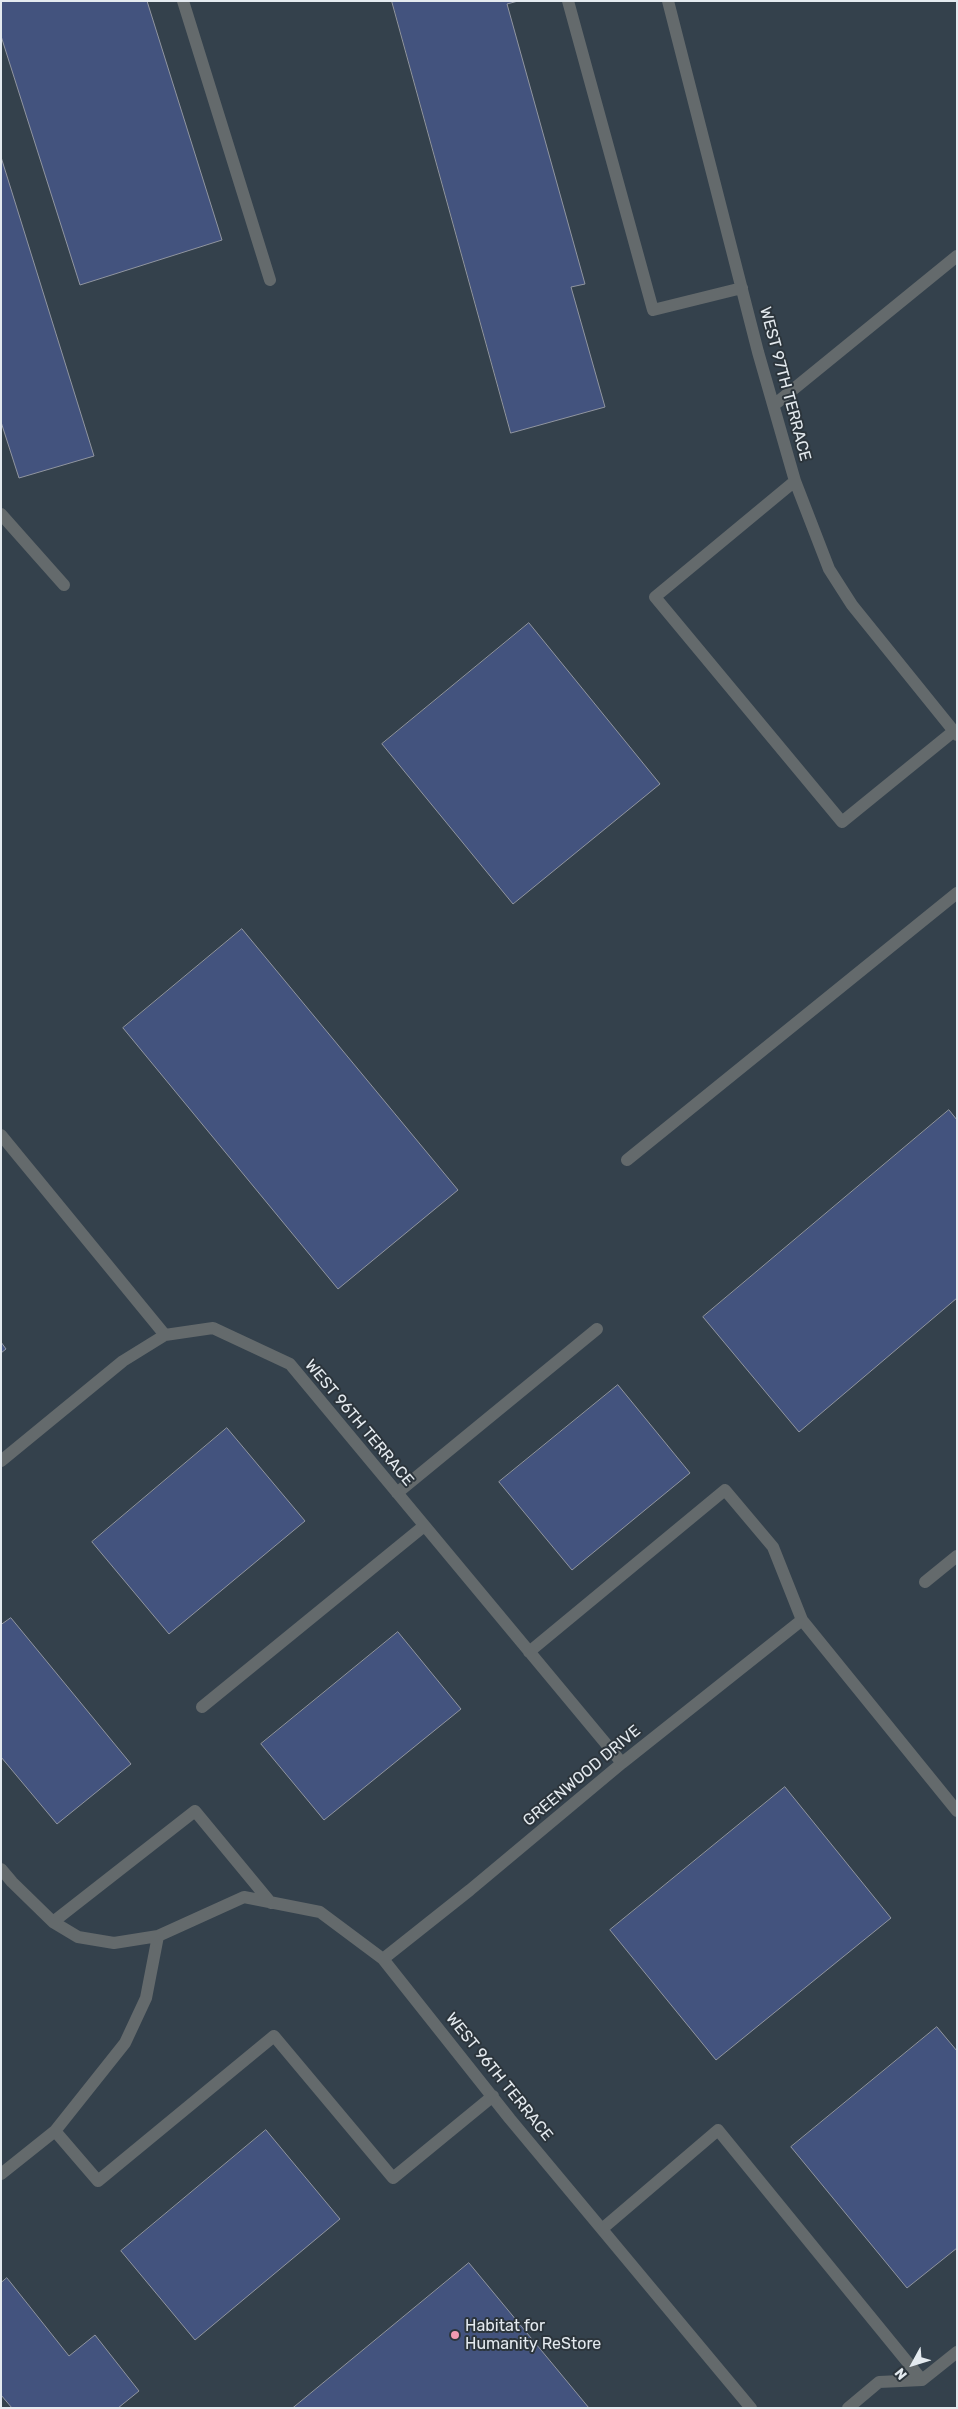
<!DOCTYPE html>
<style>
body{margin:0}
#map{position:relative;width:958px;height:2409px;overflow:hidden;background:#2c353c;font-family:Rubik,sans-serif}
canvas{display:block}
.frame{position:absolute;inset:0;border:2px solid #e4eaef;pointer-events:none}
.north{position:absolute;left:888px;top:2339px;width:50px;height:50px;-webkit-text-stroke:4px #2c353c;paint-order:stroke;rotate:231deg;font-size:14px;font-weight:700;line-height:20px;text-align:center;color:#e4eaef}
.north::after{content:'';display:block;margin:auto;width:18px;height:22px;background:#e4eaef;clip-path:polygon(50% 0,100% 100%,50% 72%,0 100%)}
</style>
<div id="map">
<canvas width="958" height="2409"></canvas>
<div class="frame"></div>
<div class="north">N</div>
</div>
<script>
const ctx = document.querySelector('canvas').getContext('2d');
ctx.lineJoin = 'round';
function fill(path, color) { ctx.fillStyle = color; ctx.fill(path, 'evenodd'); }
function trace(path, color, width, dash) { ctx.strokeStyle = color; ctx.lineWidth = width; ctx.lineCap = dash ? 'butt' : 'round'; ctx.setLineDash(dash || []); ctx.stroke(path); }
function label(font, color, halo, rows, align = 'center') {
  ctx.font = font + ' Rubik,sans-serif'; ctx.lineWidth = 4; ctx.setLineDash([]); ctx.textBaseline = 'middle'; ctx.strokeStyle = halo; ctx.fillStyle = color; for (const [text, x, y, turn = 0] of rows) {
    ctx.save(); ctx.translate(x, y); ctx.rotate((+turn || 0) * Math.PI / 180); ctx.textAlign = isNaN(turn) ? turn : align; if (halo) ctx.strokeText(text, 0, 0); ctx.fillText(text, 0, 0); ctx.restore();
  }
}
fill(new Path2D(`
 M1 1H957V2408H1Z`), '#34414c');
const building = new Path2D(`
 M1 1H147L222 240 80 285 1 36Z
 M392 1H518L507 4 585 284 571 287 605 407 511 433Z
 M1 157 94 456 19 478 1 422Z
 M529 623 660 784 513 904 382 744Z
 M242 929 458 1190 338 1289 123 1028Z
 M949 1110 957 1120V1298L799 1432 703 1317Z
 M1 1342 6 1349 1 1353Z
 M618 1385 690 1473 572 1570 499 1482Z
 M227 1428 305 1521 169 1634 92 1542Z
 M11 1618 131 1764 57 1824 1 1757V1625Z
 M398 1632 461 1709 324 1820 261 1744Z
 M785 1787 891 1918 716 2060 610 1930Z
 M937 2027 957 2051V2248L907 2288 791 2147Z
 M266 2130 340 2219 195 2340 121 2251Z
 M469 2263 589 2408H293Z
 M7 2278 69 2356 95 2335 139 2391 118 2408H12L1 2395V2283Z`);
fill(building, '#43537e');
trace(building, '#9095a0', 1);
trace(new Path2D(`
 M183 1 270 280
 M568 1 653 310 742 288
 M668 1 758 352 795 481 829 569 852 605 957 735
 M774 405 957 256
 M795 481 655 597 842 822 954 731
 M1 514 64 585
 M1 1135 165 1335
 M627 1160 957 893
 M1 1461 123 1361 165 1335 213 1328 290 1364 622 1763
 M397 1493 597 1329
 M925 1582 957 1556
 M529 1652 725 1490 773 1547 802 1620 957 1811
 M202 1707 424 1526
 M1 1869 12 1882 53 1922 78 1937 114 1943 158 1936 244 1897 320 1912 383 1959 510 2119 751 2408
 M53 1922 195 1811 271 1903
 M383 1959 470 1890 622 1763 802 1620
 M55 2131 98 2181 274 2036 393 2178 493 2096
 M1 2174 55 2131 125 2043 146 1998 158 1936
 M602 2229 718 2130 922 2380
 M848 2408 879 2382 922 2380 957 2352`), '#646a6c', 12);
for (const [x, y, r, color] of [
 [455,2335,5,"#f19ab1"]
]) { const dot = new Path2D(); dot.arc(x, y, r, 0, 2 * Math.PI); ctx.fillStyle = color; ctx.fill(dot); trace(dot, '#2c353c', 2); }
label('16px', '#e4eaef', '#2c353c', [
 ["WEST 97TH TERRACE",785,384,75],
 ["WEST 96TH TERRACE",359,1423,50],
 ["GREENWOOD DRIVE",582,1776,-40],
 ["WEST 96TH TERRACE",499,2077,51]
]);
label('16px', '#e4eaef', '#2c353c', [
 ["Habitat for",465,2326],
 ["Humanity ReStore",465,2344]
], 'left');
</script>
